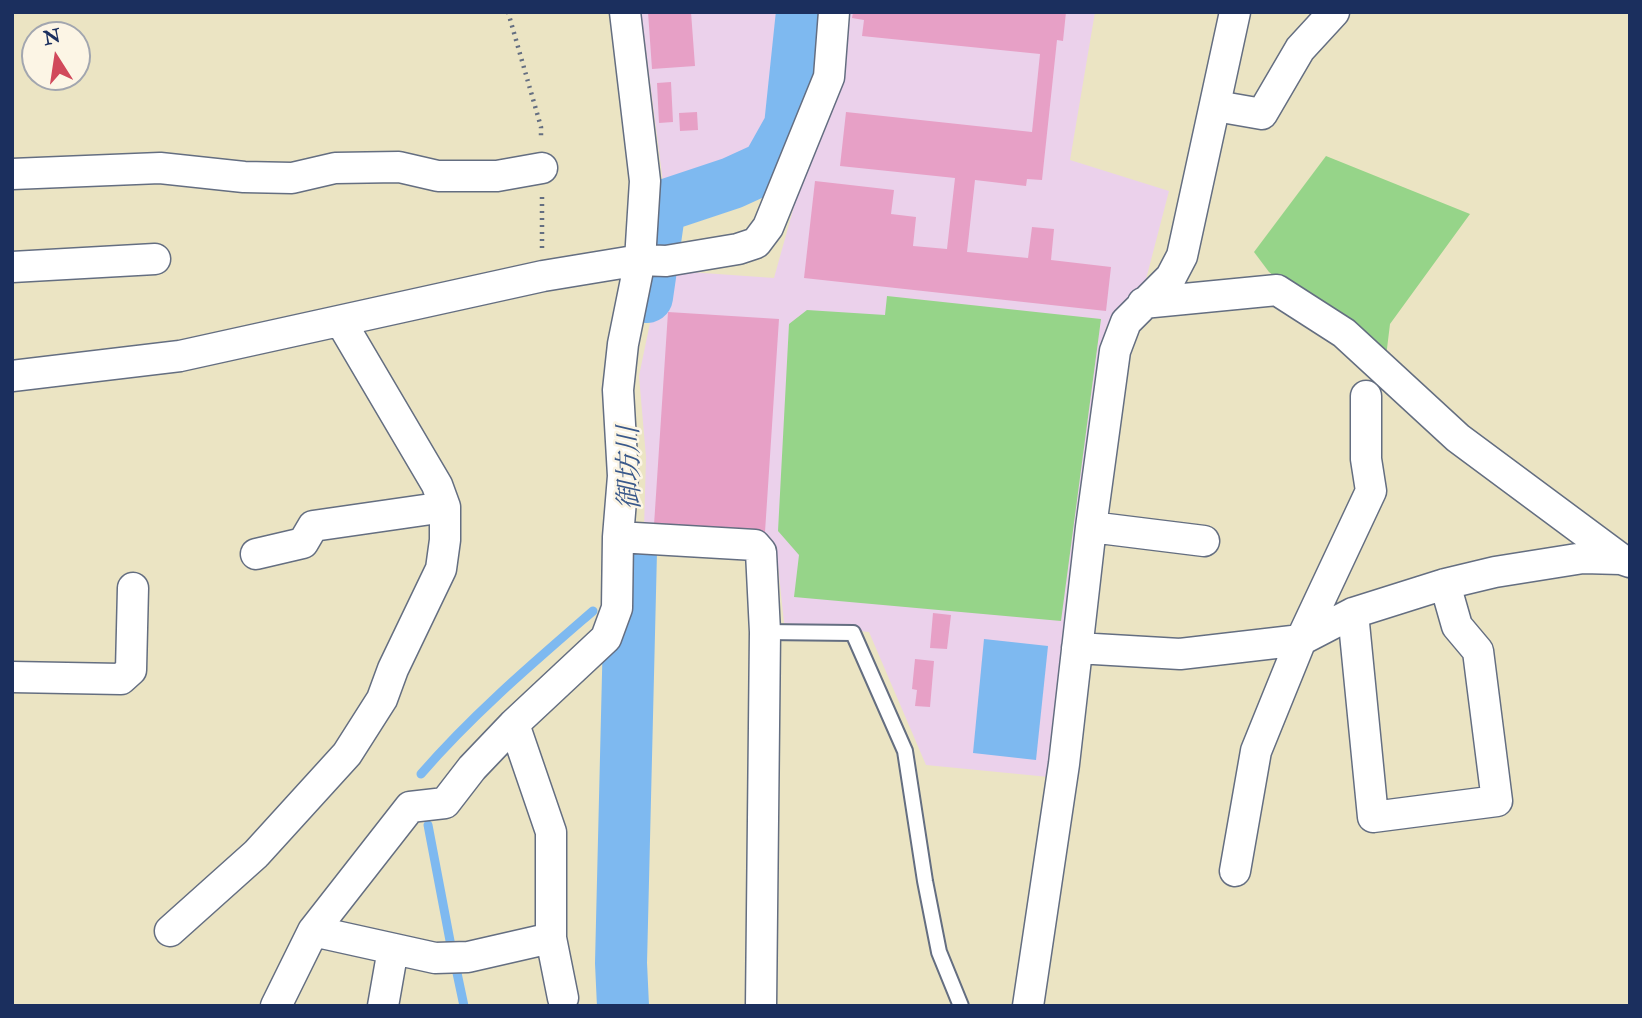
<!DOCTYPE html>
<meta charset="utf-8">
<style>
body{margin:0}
#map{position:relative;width:1642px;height:1018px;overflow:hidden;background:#ebe4c3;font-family:"IM FELL Double Pica",serif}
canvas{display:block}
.frame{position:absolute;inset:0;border:14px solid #1b2f5e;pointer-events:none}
.north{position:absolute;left:21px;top:21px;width:70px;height:70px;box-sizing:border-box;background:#fcf5e5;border:2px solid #a2a6af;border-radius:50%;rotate:348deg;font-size:19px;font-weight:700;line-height:28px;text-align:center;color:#1b2f5e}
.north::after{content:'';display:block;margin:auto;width:24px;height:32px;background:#d1495b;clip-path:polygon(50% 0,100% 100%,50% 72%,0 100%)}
</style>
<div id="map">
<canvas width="1642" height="1018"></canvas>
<div class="frame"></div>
<div class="north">N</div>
</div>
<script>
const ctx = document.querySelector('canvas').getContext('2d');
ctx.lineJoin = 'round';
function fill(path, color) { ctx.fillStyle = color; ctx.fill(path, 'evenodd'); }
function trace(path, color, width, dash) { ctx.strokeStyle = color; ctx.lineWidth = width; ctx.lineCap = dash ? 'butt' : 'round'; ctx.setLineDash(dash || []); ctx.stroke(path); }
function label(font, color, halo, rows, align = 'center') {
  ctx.font = font + ' "IM FELL Double Pica","Noto Serif JP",serif'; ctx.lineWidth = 5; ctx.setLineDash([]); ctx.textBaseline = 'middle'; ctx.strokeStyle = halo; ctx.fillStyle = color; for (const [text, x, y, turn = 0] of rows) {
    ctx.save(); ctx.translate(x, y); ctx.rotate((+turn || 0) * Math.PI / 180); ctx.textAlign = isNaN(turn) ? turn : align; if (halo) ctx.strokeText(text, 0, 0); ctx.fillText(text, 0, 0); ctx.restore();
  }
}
fill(new Path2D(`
 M641 12H795L784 112 768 155 708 183 664 190Z
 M850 12H1095L1070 160 1169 191 1145 283 1106 327 1049 777 926 765 869 632 784 623 776 546 764 534 644 529 646 457 639 376 661 270 774 278 803 174 844 79Z`), '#ebd1eb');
fill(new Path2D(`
 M1326 156 1470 214 1390 324 1385 365 1269 272 1254 252Z
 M887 296 1101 319 1061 621 794 597 799 555 778 531 789 324 807 310 885 315Z`), '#96d489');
fill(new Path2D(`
 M984 639 1048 646 1036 760 973 753Z`), '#7eb9f0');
trace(new Path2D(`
 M658 188 660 207
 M421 774C473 714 533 663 593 611
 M428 825 451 946
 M457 973 464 1006`), '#7eb9f0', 9);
trace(new Path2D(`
 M647 297 660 207 732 183 767 167 790 126 802 12
 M623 1006 621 963 631 551`), '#7eb9f0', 52);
fill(new Path2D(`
 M648 12H691L695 66 652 69Z
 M853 12H1066L1063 41 1057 40 1042 180 1027 179 1026 186 975 180 967 252 1028 258 1032 227 1054 229 1051 260 1111 267 1106 311 804 278 815 181 894 190 891 214 916 217 913 246 947 249 955 178 840 166 846 112 1032 132 1040 54 862 36 864 20 852 18Z
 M671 82 673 122 659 123 657 83Z
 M697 112 698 130 680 131 679 113Z
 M668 312 779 319 765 532 654 525Z
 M933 613 951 615 947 649 930 648Z
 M915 659 934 661 930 707 915 706 917 690 912 689Z`), '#e7a0c6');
const lane = new Path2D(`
 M765 632 853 633 905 751 925 881 939 952 961 1006`);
const street = new Path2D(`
 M1216 106 1262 114 1300 49 1334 12
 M12 174 160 168 244 177 292 178 335 168 399 167 438 176H497L542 168
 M12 267 155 259
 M1143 303 1277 290 1344 333 1458 438 1621 559 1630 562
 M12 376 180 356 543 276 640 260 666 261 738 249 756 243 768 227 829 77 834 12
 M1091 527 1204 541
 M618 537 755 545 761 552 765 632 761 1006
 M256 554 303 543 313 526 445 507
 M1353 613 1373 817 1497 801 1478 651 1457 626 1445 584
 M1077 648 1180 654 1301 640 1371 491 1366 459V396
 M12 677 121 679 131 670 133 588
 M514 724 551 832V938L563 998
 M1235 871 1256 751 1301 640 1353 613 1445 584 1495 572 1583 558 1621 559
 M170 931 256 854 347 754 382 699 393 669 441 569 445 540V507L437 485 341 322
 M313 931 435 958 468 957 551 938
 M276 1006 313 931 410 807 445 803 472 768 514 724 606 638 617 608 618 537 623 476 618 390 623 344 640 260 645 181 625 12
 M383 1006 393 949
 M1028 1006 1064 764 1091 527 1115 351 1126 322 1171 277 1182 256 1235 12`);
trace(lane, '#646e81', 18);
trace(street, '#646e81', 33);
trace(new Path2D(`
 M508 12 541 127V140
 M542 197V248`), '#646e81', 4.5, [2, 5]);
trace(lane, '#fff', 14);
trace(street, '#fff', 30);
label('italic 28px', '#39588a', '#fcf5e5', [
 ["御坊川",632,468,-91]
]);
</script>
